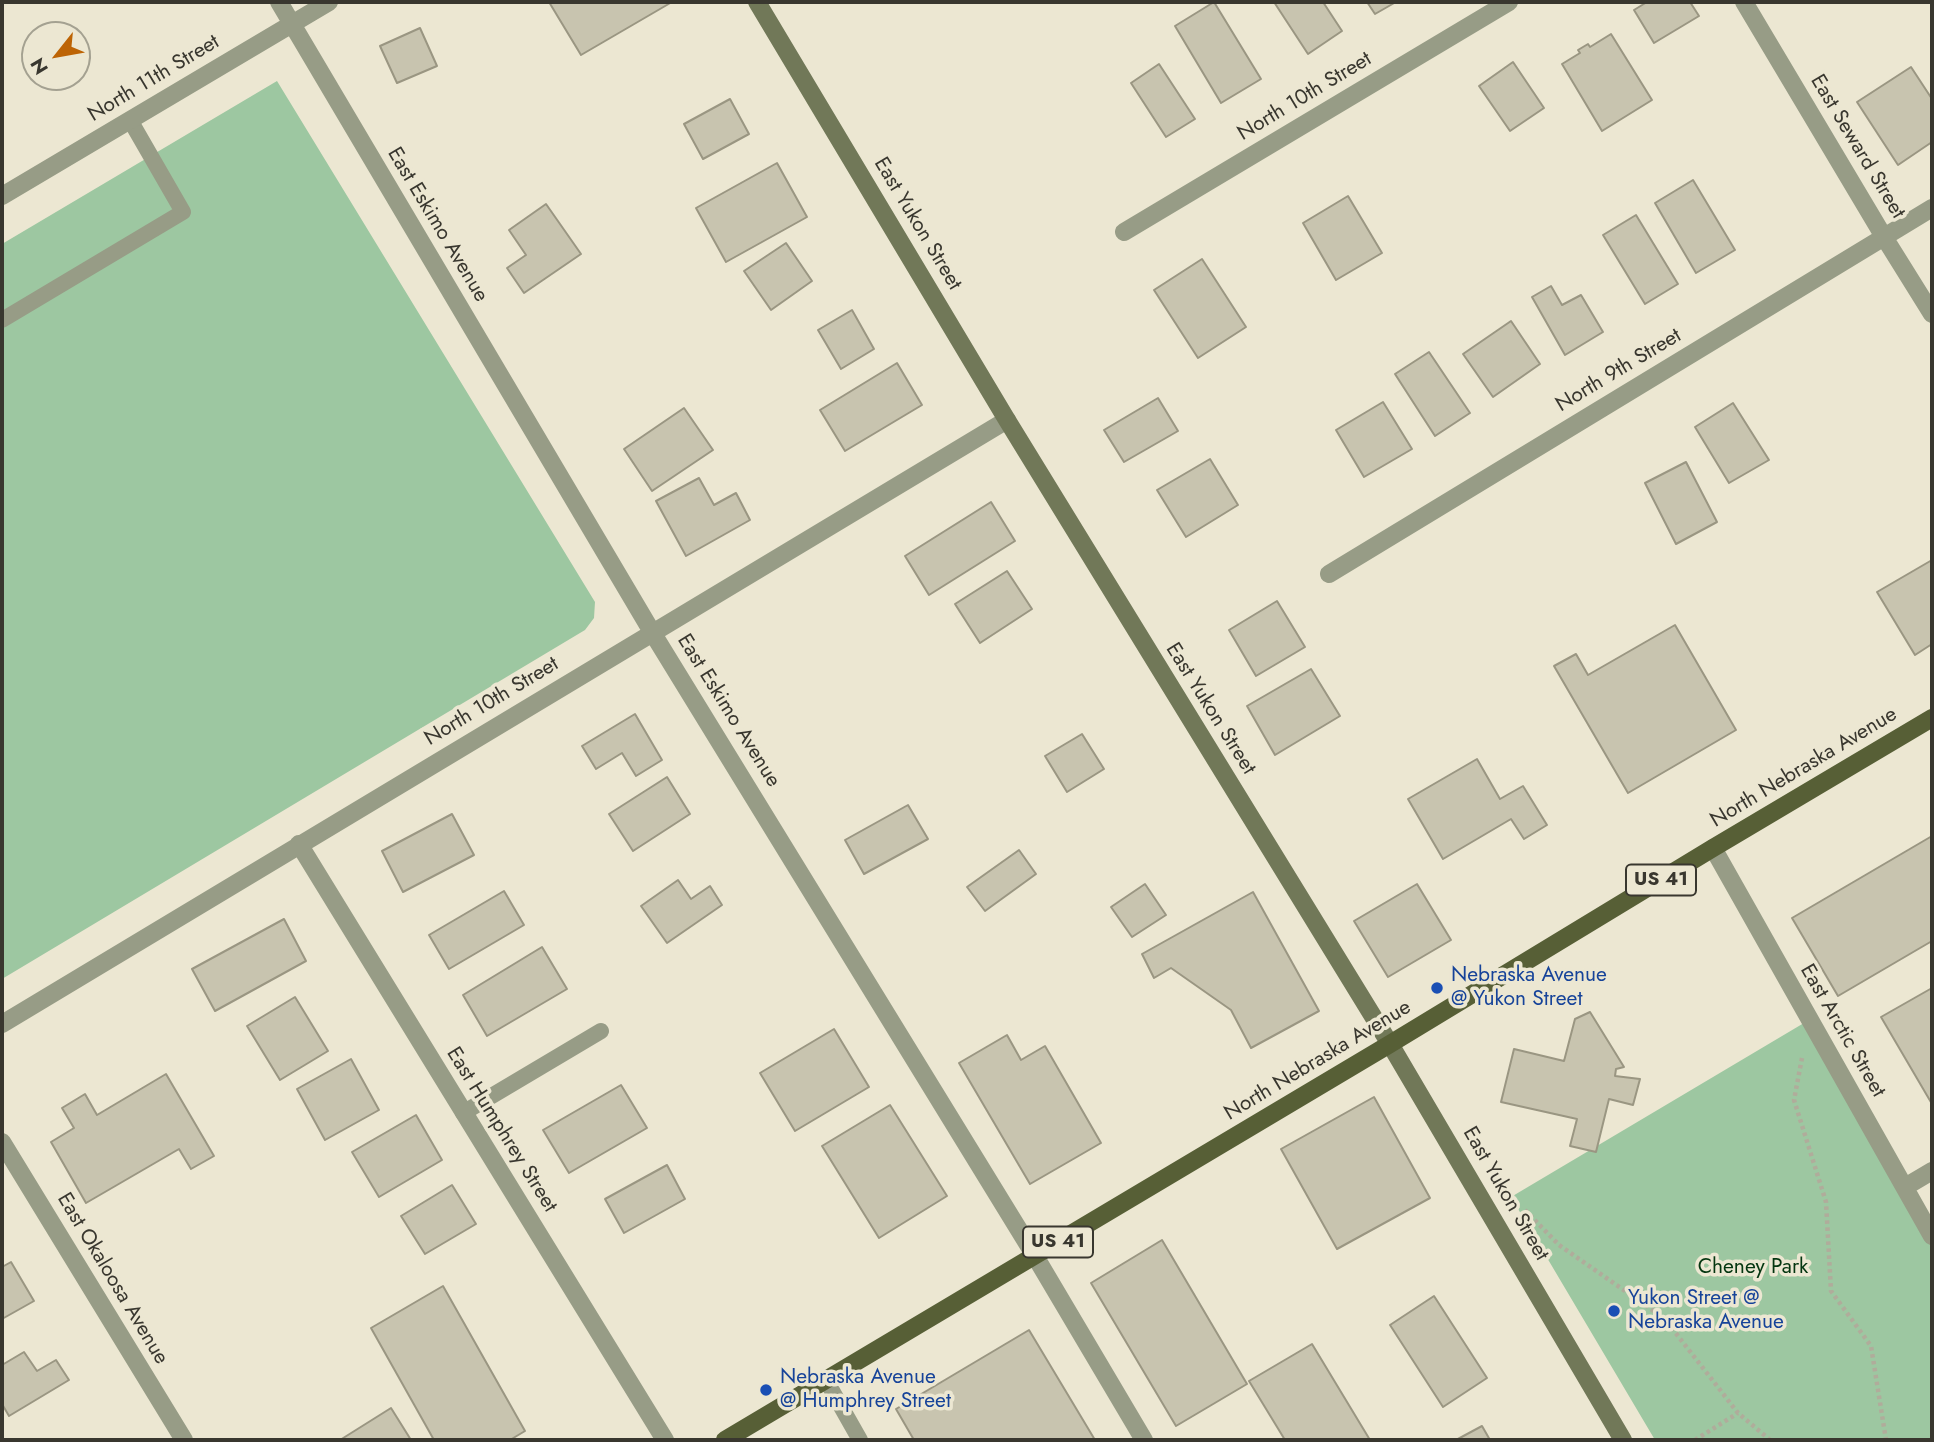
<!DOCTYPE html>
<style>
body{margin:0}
#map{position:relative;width:1934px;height:1442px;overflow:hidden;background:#ece7d2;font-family:Jost,sans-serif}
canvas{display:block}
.frame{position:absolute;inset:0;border:4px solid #39372f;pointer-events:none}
.north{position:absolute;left:21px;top:21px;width:70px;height:70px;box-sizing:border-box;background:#ece7d2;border:2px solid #a4a191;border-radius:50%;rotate:239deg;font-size:19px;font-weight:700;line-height:28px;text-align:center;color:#39372f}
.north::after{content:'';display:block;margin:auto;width:24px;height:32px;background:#bd6405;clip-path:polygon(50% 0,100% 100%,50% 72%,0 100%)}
</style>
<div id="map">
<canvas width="1934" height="1442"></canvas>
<div class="frame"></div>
<div class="north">N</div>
</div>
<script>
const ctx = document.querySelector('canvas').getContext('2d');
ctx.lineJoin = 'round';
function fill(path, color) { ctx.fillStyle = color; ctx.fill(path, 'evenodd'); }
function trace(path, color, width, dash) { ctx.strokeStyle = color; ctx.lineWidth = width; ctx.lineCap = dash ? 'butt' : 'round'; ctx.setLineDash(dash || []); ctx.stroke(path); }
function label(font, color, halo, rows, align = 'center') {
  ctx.font = font + ' Jost,sans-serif'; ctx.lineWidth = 7; ctx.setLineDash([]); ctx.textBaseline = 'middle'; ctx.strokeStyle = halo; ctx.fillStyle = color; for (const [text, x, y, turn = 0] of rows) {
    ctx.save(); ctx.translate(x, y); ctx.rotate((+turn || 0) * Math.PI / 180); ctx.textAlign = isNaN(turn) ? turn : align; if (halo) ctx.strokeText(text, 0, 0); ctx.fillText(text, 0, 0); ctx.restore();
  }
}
fill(new Path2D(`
 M277 81 595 602 594 618 585 630 2 979V244Z
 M1809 1020 1932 1236V1440H1655L1511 1197Z`), '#9dc7a1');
const building = new Path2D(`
 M549 2H672L581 55Z
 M1214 2 1261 79 1221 103 1175 26Z
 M1274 2H1323L1342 31 1308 54Z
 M1367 2H1396L1375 14Z
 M1647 2H1690L1699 16 1654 43 1634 10Z
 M420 28 437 66 397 83 380 46Z
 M1611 34 1652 100 1602 131 1562 64 1580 53 1578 50 1588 44 1590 47Z
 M1513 62 1544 108 1510 131 1479 86Z
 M1159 64 1195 119 1166 137 1131 83Z
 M1911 67 1932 99V142L1898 165 1857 102Z
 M730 99 749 134 703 159 684 124Z
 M777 163 807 217 726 262 696 208Z
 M1693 180 1735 250 1696 273 1655 203Z
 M1348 196 1382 253 1336 280 1303 223Z
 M546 204 581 254 524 293 507 268 526 255 509 230Z
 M1636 215 1678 284 1645 304 1603 235Z
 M786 243 812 281 771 310 744 271Z
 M1202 259 1246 327 1198 358 1154 290Z
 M1551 286 1562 305 1581 295 1603 332 1565 355 1532 297Z
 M852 310 874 349 841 369 818 330Z
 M1511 321 1540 364 1493 397 1463 354Z
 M1429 352 1470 413 1435 436 1395 374Z
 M897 363 922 405 845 451 820 410Z
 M1158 398 1178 431 1124 462 1104 430Z
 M1383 402 1412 449 1364 477 1336 430Z
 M1733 403 1769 460 1729 483 1695 427Z
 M684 408 713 450 652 491 624 449Z
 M1210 459 1238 505 1186 537 1157 490Z
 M1686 462 1717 522 1676 544 1645 483Z
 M699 478 714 505 736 493 750 520 686 556 656 501Z
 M991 502 1015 541 929 595 905 556Z
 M1932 560V644L1915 655 1877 592Z
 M1007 571 1032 609 980 643 955 604Z
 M1277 601 1305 647 1256 676 1229 630Z
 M1675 625 1736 730 1628 793 1554 666 1576 654 1588 675Z
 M1311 669 1340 716 1275 755 1247 706Z
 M635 714 662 760 636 776 622 753 596 769 582 746Z
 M1082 734 1104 769 1067 792 1045 756Z
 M1477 759 1500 799 1523 786 1547 825 1524 839 1511 819 1443 859 1408 799Z
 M667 777 690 814 633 851 609 814Z
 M908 805 928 839 864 874 845 840Z
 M452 814 474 855 403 892 382 851Z
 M1932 836V941L1838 996 1792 918Z
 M1019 850 1036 874 985 911 967 887Z
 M678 880 691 899 710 886 722 905 667 943 641 906Z
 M1145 884 1166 915 1132 937 1111 907Z
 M1417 884 1451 940 1388 977 1354 921Z
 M504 891 524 925 449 969 429 935Z
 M1253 892 1319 1011 1251 1048 1231 1010 1171 968 1154 978 1142 954Z
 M284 919 306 961 215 1011 192 969Z
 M542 947 567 989 487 1036 463 995Z
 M1932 988V1104L1881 1017Z
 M295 997 328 1051 280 1080 247 1026Z
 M1590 1012 1624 1067 1616 1069 1615 1076 1640 1079 1633 1105 1609 1099 1596 1152 1570 1146 1577 1119 1501 1102 1514 1049 1564 1061 1575 1019Z
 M834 1029 869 1087 795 1131 760 1073Z
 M1007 1035 1021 1060 1045 1046 1101 1143 1030 1184 959 1063Z
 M351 1059 379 1110 325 1140 297 1089Z
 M166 1074 214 1156 191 1169 179 1149 86 1203 51 1142 74 1128 62 1108 85 1094 97 1115Z
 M621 1085 647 1128 569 1173 543 1130Z
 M1374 1097 1430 1198 1337 1249 1281 1149Z
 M890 1105 947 1196 879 1238 822 1146Z
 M416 1115 442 1160 379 1197 352 1152Z
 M667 1165 685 1199 624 1233 605 1199Z
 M452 1185 476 1224 425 1254 401 1216Z
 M1162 1240 1247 1384 1176 1426 1091 1283Z
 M11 1262 34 1301 2 1319V1267Z
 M443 1286 525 1431 510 1440H434L371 1328Z
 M1434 1296 1487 1378 1443 1407 1390 1325Z
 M1029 1330 1095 1440H914L896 1409Z
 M1312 1344 1370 1440H1285L1249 1381Z
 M24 1352 37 1371 56 1360 69 1380 9 1416 2 1404V1365Z
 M391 1408 411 1440H340Z
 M1482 1426 1490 1440H1456Z`);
fill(building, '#c8c4af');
trace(building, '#9a9682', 2);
trace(new Path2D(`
 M1802 1058 1794 1100 1826 1202 1831 1291 1871 1346 1886 1440
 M1525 1210 1559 1245 1664 1318 1738 1413 1770 1440
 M1695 1440 1738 1413`), '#b0ac9b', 4.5, [3.5, 3.5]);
trace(new Path2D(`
 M2 320 183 212 130 120
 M463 1113 601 1031
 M826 1380 860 1440`), '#979c86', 16);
trace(new Path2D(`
 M279 2 652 632 1035 1256 1144 1440
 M1744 2 1884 237 1932 314
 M2 196 329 2
 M1124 232 1509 2
 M1329 574 1932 208
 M299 844 665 1440
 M1713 848 1932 1236
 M2 1024 1007 420
 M2 1142 184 1440
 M1905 1187 1932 1171`), '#979c86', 18);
trace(new Path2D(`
 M757 2 1007 420 1390 1044 1623 1440`), '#717858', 18);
trace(new Path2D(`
 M725 1440 1390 1044 1713 848 1932 718`), '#575f36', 18);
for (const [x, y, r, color] of [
 [1437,988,7,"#1a4fb4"],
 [1614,1311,7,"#1a4fb4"],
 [766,1390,7,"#1a4fb4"]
]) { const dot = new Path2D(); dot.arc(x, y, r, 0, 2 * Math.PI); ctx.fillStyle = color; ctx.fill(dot); trace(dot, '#ece7d2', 2.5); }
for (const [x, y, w] of [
 [1661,880,70],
 [1058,1242,70]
]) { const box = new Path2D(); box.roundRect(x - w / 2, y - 15.5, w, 31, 5); ctx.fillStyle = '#ece7d2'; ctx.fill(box); trace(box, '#39372f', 2); }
label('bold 19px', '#39372f', null, [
 ["US 41",1661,880],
 ["US 41",1058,1242]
]);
label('21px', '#39372f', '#ece7d2', [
 ["North 11th Street",154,79,-31],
 ["North 10th Street",1305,97,-31],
 ["East Seward Street",1857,147,59],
 ["East Yukon Street",917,224,59],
 ["East Eskimo Avenue",437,225,59],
 ["North 9th Street",1619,371,-31],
 ["North 10th Street",492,702,-31],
 ["East Yukon Street",1210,709,58],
 ["East Eskimo Avenue",728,711,58],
 ["North Nebraska Avenue",1804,768,-31],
 ["East Arctic Street",1842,1031,60],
 ["North Nebraska Avenue",1318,1061,-31],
 ["East Humphrey Street",501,1130,58],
 ["East Yukon Street",1505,1194,60],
 ["East Okaloosa Avenue",112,1279,59]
]);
label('21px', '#164399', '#ece7d2', [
 ["Nebraska Avenue",1451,976],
 ["@ Yukon Street",1451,1000],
 ["Yukon Street @",1628,1299],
 ["Nebraska Avenue",1628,1323],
 ["Nebraska Avenue",780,1378],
 ["@ Humphrey Street",780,1402]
], 'left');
label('21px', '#043610', '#ece7d2', [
 ["Cheney Park",1753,1268]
]);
</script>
